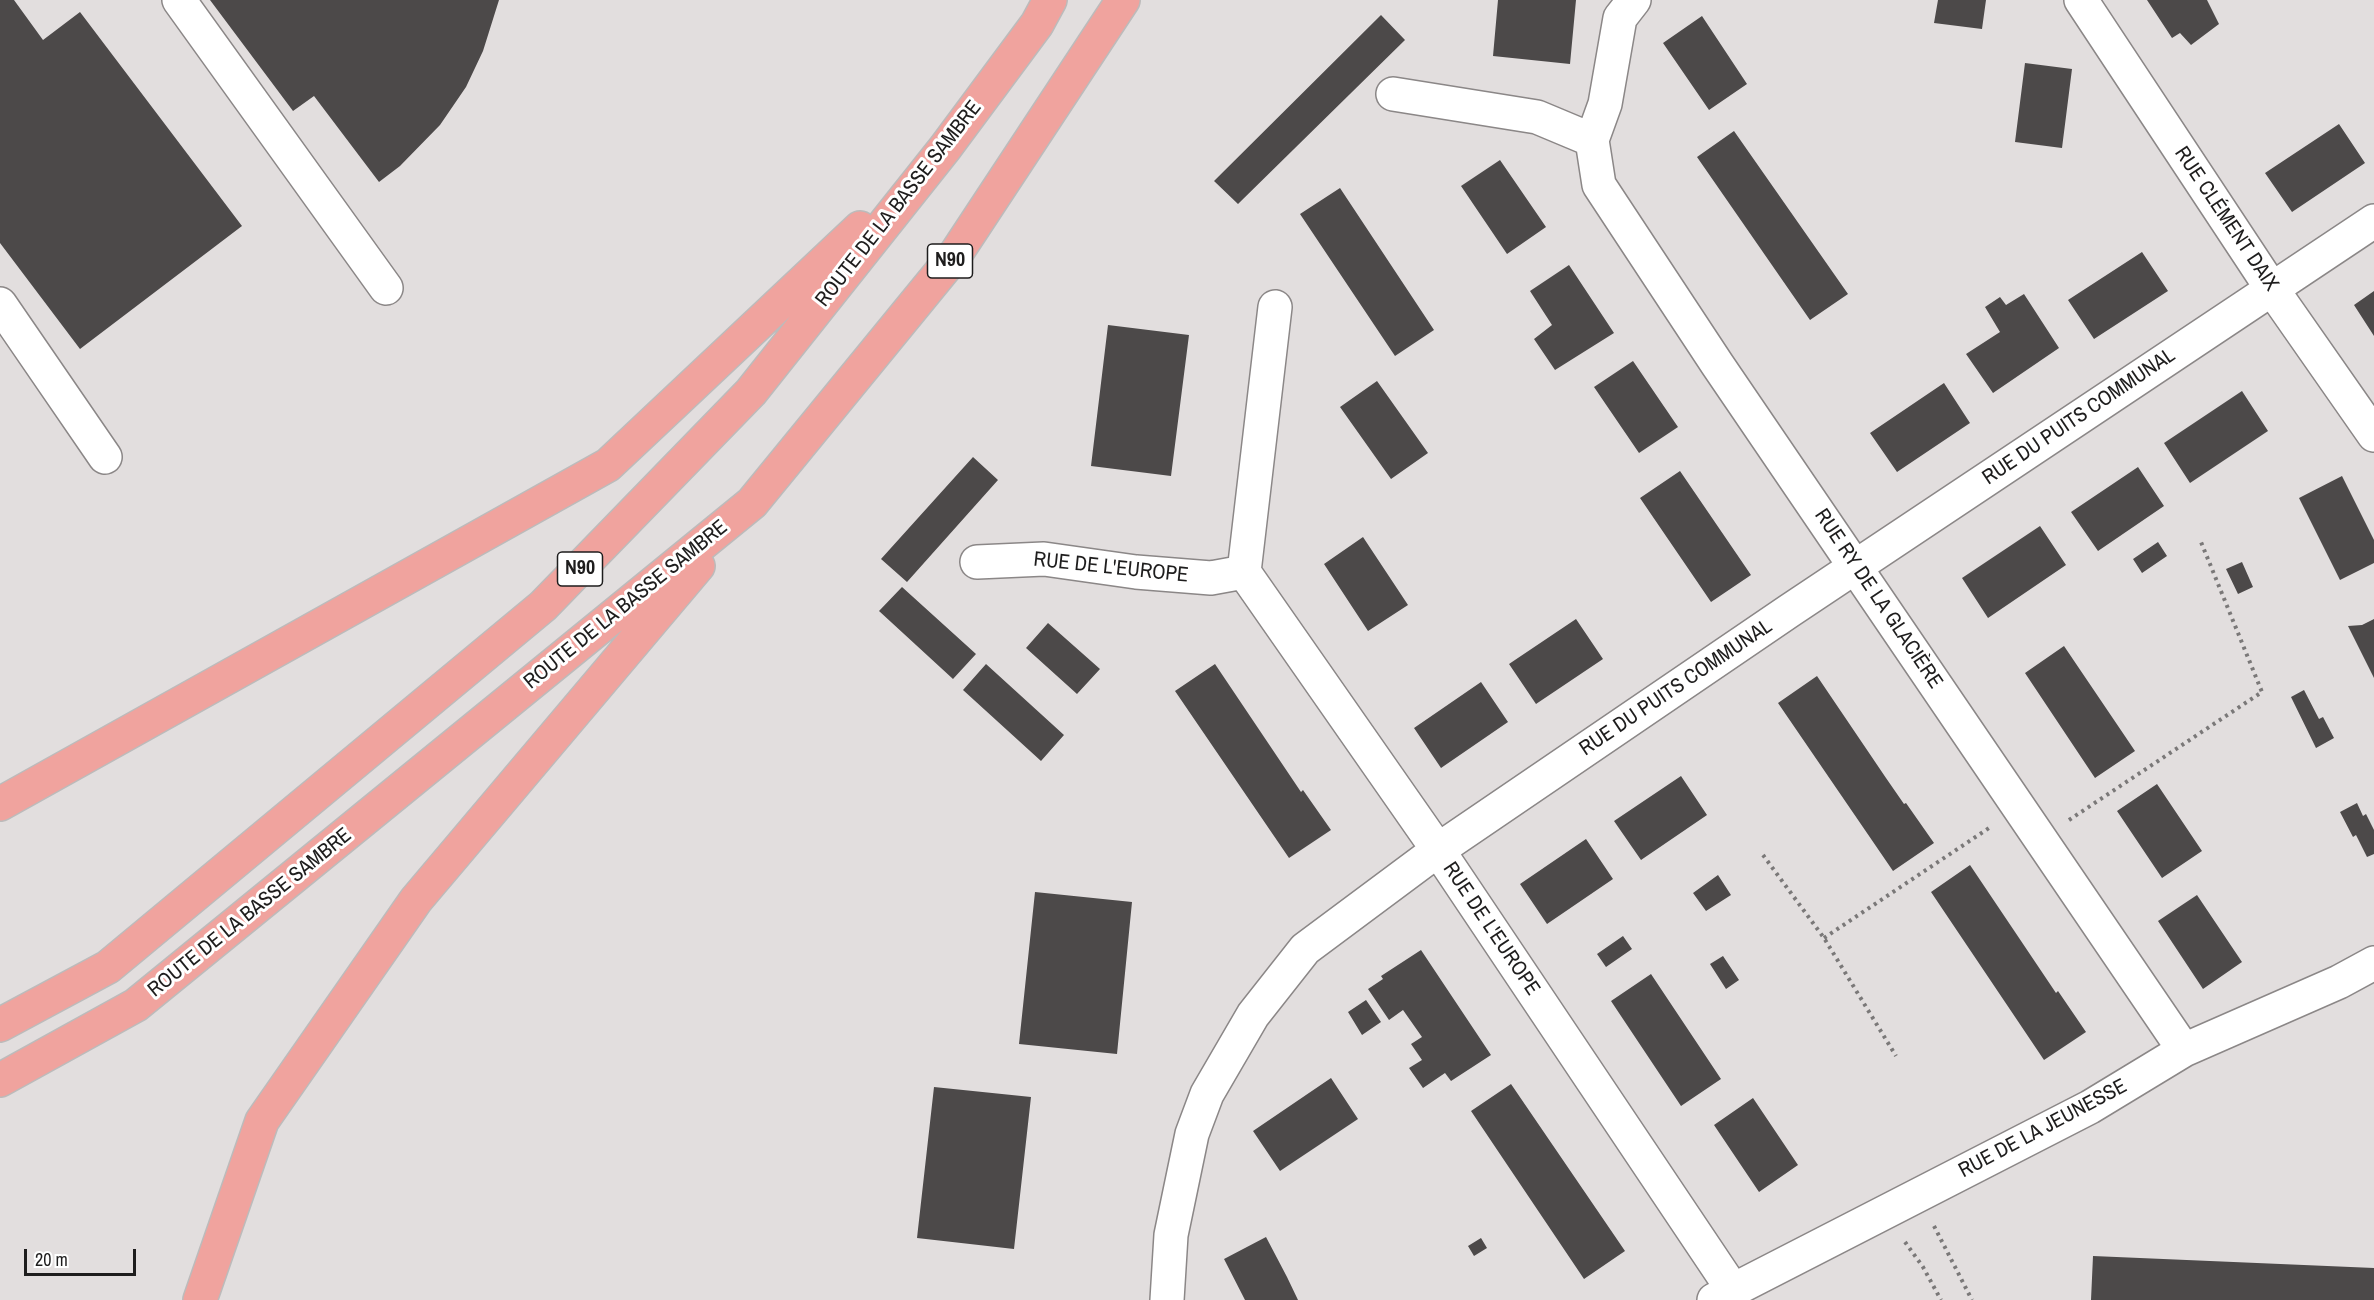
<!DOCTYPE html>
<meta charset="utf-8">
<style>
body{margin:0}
#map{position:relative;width:2374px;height:1300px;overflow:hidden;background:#e2dede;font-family:"Archivo Narrow",sans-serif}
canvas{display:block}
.scale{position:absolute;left:24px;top:1249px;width:112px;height:27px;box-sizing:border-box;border:3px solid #1e1d1d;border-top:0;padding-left:8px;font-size:18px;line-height:21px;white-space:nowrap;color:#1e1d1d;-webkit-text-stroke:4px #fff;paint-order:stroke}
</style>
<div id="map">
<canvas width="2374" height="1300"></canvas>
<div class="scale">20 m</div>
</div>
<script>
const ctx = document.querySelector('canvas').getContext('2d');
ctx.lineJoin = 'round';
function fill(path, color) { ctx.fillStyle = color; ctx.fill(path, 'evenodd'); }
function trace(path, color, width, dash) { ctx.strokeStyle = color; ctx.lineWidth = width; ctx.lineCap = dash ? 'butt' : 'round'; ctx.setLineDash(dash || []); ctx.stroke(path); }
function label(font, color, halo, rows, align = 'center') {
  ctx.font = font + ' "Archivo Narrow",sans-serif'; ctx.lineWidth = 6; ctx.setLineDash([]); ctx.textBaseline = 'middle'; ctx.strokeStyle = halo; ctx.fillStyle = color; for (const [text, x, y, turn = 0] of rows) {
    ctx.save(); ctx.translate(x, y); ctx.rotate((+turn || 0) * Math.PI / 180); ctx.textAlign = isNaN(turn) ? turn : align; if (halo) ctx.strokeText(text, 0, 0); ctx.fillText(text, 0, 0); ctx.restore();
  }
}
fill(new Path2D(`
 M0 0H14L43 40 80 12 242 226 80 349 0 243Z
 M210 0H499L483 51 466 87 440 125 400 166 379 182 314 96 293 111Z
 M1498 0H1576L1570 64 1493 56Z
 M1938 0H1986L1982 29 1934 23Z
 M2147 0H2207L2219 24 2191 45 2180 33 2172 38Z
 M1381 15 1405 40 1238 204 1214 181Z
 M1702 16 1747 84 1709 110 1663 43Z
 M2025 63 2072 69 2062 148 2015 142Z
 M2339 124 2365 163 2292 212 2265 173Z
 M1734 131 1848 294 1810 320 1697 157Z
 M1500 160 1546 227 1507 254 1461 186Z
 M1340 188 1434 330 1395 356 1300 214Z
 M2142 252 2168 291 2094 339 2068 300Z
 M1569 265 1614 333 1555 370 1534 339 1552 325 1530 291Z
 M2374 291V336L2354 305Z
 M2024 294 2059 348 1993 393 1966 354 2000 332 1985 307 2000 297 2006 305Z
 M1108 325 1189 335 1171 476 1091 466Z
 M1633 361 1678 427 1639 453 1594 387Z
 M1377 381 1428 453 1391 479 1340 407Z
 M1944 383 1970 423 1897 472 1870 433Z
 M2242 391 2268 431 2190 483 2164 443Z
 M973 457 998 480 907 582 881 559Z
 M2138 467 2164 506 2098 551 2071 512Z
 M1680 471 1751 575 1711 602 1640 498Z
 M2342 476 2374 540V563L2340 580 2299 498Z
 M2040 526 2066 565 1988 618 1962 578Z
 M1363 537 1408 605 1368 631 1324 564Z
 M2158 542 2167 556 2142 573 2133 559Z
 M2242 562 2253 587 2238 594 2226 569Z
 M902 587 976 654 953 679 879 611Z
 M1576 619 1603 659 1536 704 1509 664Z
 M2374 619V678L2348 626 2362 625Z
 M1048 623 1100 669 1077 694 1026 648Z
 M2064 646 2135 751 2095 778 2025 673Z
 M986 664 1064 735 1041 761 963 690Z
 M1215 664 1301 792 1303 790 1331 830 1289 858 1175 691Z
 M1817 676 1886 778 1904 804 1906 803 1934 843 1893 871 1778 703Z
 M1481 682 1508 722 1441 768 1414 728Z
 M2304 690 2319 719 2323 717 2334 738 2316 748 2291 697Z
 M1681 776 1707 815 1641 860 1614 821Z
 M2157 784 2202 851 2162 878 2117 811Z
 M2357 803 2363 816 2366 814 2374 830V854L2367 857 2356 835 2353 837 2340 812Z
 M1586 839 1613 879 1547 924 1520 884Z
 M1970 865 2056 993 2058 991 2086 1032 2044 1060 1931 892Z
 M1718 875 1731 895 1706 911 1693 893Z
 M1035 892 1132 902 1117 1054 1019 1044Z
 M2197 895 2242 962 2203 989 2158 921Z
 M1623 936 1632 949 1606 967 1597 954Z
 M1421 950 1491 1055 1451 1081 1445 1073 1423 1088 1409 1068 1422 1060 1411 1044 1422 1037 1403 1010 1389 1020 1368 989 1383 979 1381 976Z
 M1723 956 1739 980 1726 989 1710 964Z
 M1651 974 1721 1079 1681 1106 1611 1001Z
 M1366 1000 1381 1022 1362 1035 1348 1012Z
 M1331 1078 1358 1119 1280 1171 1253 1131Z
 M1511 1084 1625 1251 1584 1279 1471 1111Z
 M934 1087 1031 1097 1014 1249 917 1238Z
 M1753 1098 1798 1165 1759 1192 1714 1125Z
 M1266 1237 1287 1277 1298 1300H1245L1224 1259Z
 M1481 1238 1487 1248 1474 1256 1468 1246Z
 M2093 1256 2374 1268V1300H2091Z`), '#4c4949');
const minor = new Path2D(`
 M179 0 386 288
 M2081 0 2272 289 2374 435
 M1393 94 1537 117 1592 140 1605 104 1620 18 1634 0
 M1592 140 1599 185 1717 364 2184 1050
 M0 304 105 457
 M977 562 1044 559 1136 572 1211 578 1244 572 1275 307
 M1244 572 1438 850 1733 1290
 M1167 1300 1171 1235 1192 1134 1207 1094 1253 1015 1305 949 1438 850 1789 611 2374 221
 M1714 1300 2090 1107 2184 1050 2339 982 2374 963`);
const highway = new Path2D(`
 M0 804 608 465 860 228
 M0 1025 108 967 543 606 751 392 945 148 1037 24 1050 0
 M0 1080 136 1005 752 503 955 255 1123 0
 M200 1300 262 1121 416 900 698 566`);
trace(minor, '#8b8787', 36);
trace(highway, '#bcbbbb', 36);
trace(new Path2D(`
 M2069 820 2262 692 2201 542
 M1763 855 1824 938 1896 1056
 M1824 938 1989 828
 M1934 1226 1972 1300
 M1905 1242 1923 1267 1941 1300`), '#7a7878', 4, [3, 4.5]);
trace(minor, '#fff', 33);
trace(highway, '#f0a39e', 33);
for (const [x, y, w] of [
 [950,261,45],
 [580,569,45]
]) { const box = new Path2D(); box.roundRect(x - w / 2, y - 17, w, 34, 4.5); ctx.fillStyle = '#fff'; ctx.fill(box); trace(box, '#1e1d1d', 1.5); }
label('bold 20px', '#1e1d1d', null, [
 ["N90",950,261],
 ["N90",580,569]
]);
label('21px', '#1e1d1d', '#fff', [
 ["ROUTE DE LA BASSE SAMBRE",899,204,-52],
 ["RUE CLÉMENT DAIX",2226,219,56],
 ["RUE DU PUITS COMMUNAL",2079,417,-34],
 ["RUE DE L'EUROPE",1111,568,6],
 ["RUE RY DE LA GLACIÈRE",1878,599,56],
 ["ROUTE DE LA BASSE SAMBRE",626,605,-39],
 ["RUE DU PUITS COMMUNAL",1676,688,-34],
 ["ROUTE DE LA BASSE SAMBRE",250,913,-39],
 ["RUE DE L'EUROPE",1491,929,56],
 ["RUE DE LA JEUNESSE",2043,1129,-28]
]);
</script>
